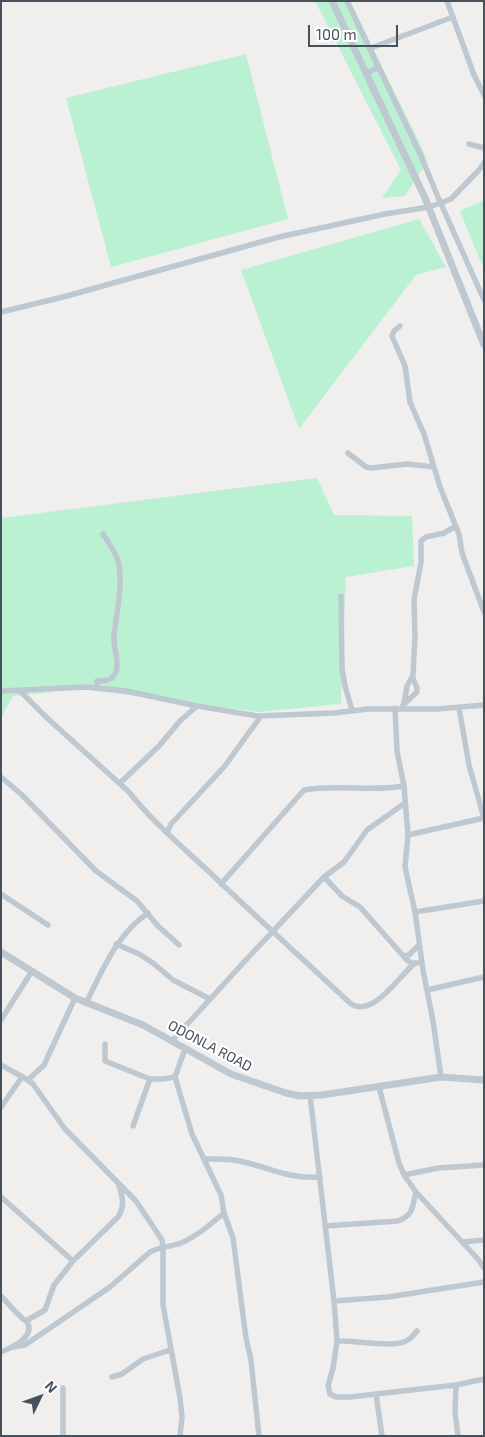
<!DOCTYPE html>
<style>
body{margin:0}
#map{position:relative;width:485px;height:1437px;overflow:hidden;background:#f1eeee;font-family:"Exo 2",sans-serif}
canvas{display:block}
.frame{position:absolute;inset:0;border:2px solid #46515d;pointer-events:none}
.north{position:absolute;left:15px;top:1372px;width:50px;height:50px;-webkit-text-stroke:4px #fff;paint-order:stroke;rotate:48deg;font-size:14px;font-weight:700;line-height:20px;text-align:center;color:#46515d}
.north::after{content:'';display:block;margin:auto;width:18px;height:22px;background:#46515d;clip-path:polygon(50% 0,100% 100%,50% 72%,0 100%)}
.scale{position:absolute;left:308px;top:25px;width:90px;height:22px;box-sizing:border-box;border:2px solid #46515d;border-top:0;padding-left:6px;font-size:15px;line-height:18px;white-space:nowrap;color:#46515d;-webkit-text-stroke:4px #fff;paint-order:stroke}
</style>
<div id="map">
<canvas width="485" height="1437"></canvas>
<div class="frame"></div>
<div class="north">N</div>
<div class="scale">100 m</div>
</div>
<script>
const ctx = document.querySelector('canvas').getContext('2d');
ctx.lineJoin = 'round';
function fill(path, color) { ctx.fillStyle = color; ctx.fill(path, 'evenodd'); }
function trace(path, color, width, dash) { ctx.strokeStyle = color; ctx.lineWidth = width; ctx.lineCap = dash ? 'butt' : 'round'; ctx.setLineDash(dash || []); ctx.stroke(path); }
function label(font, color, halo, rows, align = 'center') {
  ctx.font = font + ' "Exo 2",sans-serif'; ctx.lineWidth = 4.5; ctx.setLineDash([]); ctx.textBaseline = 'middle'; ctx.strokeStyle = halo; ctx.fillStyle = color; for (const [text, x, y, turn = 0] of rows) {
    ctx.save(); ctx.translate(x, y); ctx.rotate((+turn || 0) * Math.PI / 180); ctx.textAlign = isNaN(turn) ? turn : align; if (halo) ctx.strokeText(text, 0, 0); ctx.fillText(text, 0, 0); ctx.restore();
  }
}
fill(new Path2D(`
 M315 1H350L423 150 427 162 405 196 382 198 401 170Z
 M246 54 288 219 111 267 66 98Z
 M484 200V270L460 211Z
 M419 219 446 267 416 275 299 429 241 270Z
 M317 478 334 515 412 516 414 566 346 577 341 704 258 712 82 689 13 696 1 718V518Z`), '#baf1d3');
trace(new Path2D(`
 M347 1 421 156 438 197 484 300
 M447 1 474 75 484 95
 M371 48 453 17
 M367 73 379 67
 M469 144 484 148
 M1 312 63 297 279 237 385 214 429 207 451 199 479 170 484 163
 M400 326 394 331 392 336 405 366 410 402 424 434 440 487 459 534 462 553 484 612
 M348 453 366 467 371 468 407 464 434 467
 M341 596 342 669 345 686 352 710
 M96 688 97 681C105 681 112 681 116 672 120 661 113 648 114 637 116 614 124 583 118 561 115 551 108 542 103 534
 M1 691 86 687 126 691 197 706 258 716 334 713 368 709H437L484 705
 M20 691 46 717 129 792C151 820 179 844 205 868 253 914 302 958 351 1004 373 1018 399 976 414 964
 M403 705 417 692V688L413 678
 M395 708 397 751 404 786 408 835 405 867 415 912 423 970 433 1021 441 1077
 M459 708 469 765 484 818
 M403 709 407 686 413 675 415 636 414 600 421 562V541L426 537 444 533 456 526
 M1 777 21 794 96 871 137 901 158 926 179 945
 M120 783 159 746 180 721 197 706
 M167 833 171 824 224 767 261 716
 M408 835 484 818
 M324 877 342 896 360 907 406 959 411 963H417
 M221 884 304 790C337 784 371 792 404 786
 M1 894 48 925
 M415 912 484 901
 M116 944 139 954 153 963 173 980 210 999
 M404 956 409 955 419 945
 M427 990 484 977
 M86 1003C103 970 116 935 148 913
 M1 1020 32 971
 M172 1041 244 962 324 877 344 862 367 830 405 803
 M105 1044V1061L150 1079
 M185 1049 175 1077 192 1134 221 1195 224 1213 233 1238 246 1338 251 1360 259 1436
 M1 1065 28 1080 33 1084 65 1129 136 1201 162 1240 163 1247V1305L180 1398 182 1417 180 1436
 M28 1080 44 1065 75 998
 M379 1087 399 1163 404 1175 416 1192 477 1258 484 1268
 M310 1095 334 1301 337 1341 333 1368 328 1386 330 1394 336 1397H350L456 1385 484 1379
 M1 1107 22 1077
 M133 1126 150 1079H163L175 1077
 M205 1159C218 1159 231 1158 244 1162 273 1169 289 1179 320 1177
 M404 1175 438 1168 484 1165
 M1 1197 73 1261
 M325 1226 398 1221C414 1215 412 1207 416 1192
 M463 1242 484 1240
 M1 1296C8 1303 14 1311 21 1317 23 1319 25 1320 27 1322 36 1337 11 1348 1 1352
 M334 1301 388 1297 484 1282
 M26 1321 45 1310 54 1285 73 1261 118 1217C126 1205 122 1195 118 1183
 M337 1341C355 1340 394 1349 408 1340 412 1338 414 1334 417 1331
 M13 1347 25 1345 110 1287 150 1252C159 1247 170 1247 181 1243 197 1236 211 1224 224 1213
 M112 1377 122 1374 143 1359 170 1350
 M456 1385 455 1412 458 1436
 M63 1388V1436
 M376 1394 382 1436`), '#bec8d1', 5.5);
trace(new Path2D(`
 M332 1 425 198 484 345
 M1 952 75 998 143 1025 231 1074 286 1093 300 1096 322 1095 441 1077 484 1080`), '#bec8d1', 7);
label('14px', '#46515d', '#fff', [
 ["ODONLA ROAD",210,1046,28]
]);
</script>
